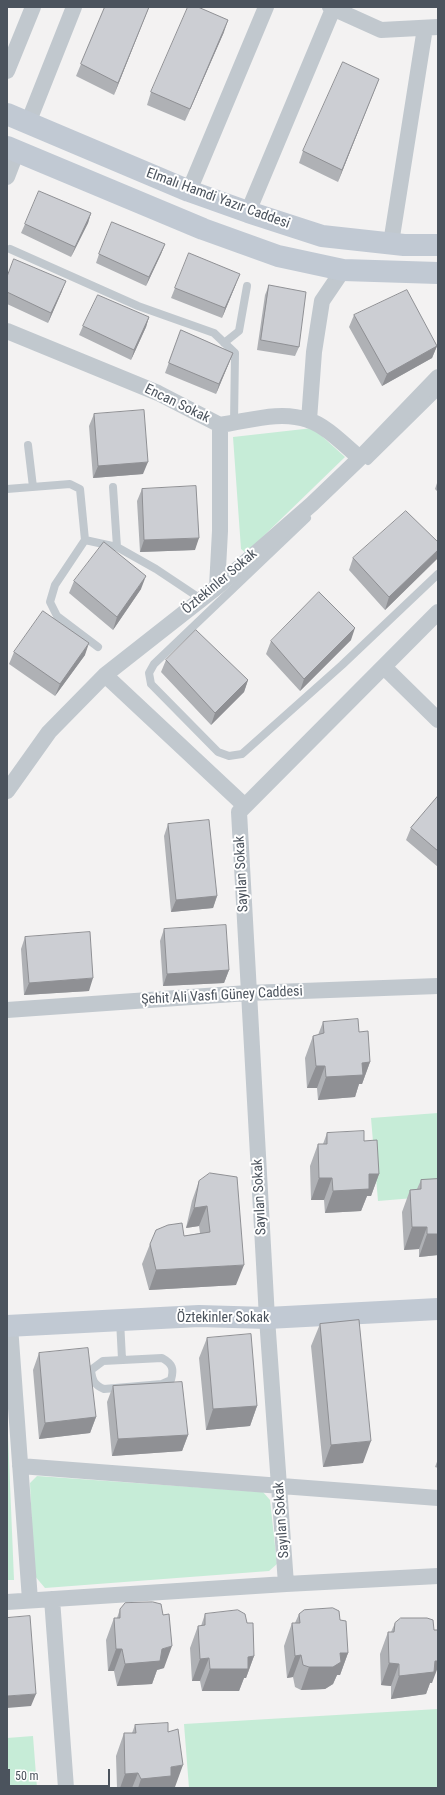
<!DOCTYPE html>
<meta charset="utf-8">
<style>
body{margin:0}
#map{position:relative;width:445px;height:1795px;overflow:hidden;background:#f3f2f2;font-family:"Roboto Condensed",sans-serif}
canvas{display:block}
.frame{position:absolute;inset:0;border:8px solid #4b535d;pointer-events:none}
.scale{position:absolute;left:8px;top:1769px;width:102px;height:18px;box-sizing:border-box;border:2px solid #4b535d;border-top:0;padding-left:5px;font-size:12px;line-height:14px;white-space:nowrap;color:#4b535d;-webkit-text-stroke:3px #fff;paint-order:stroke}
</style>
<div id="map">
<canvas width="445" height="1795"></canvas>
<div class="frame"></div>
<div class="scale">50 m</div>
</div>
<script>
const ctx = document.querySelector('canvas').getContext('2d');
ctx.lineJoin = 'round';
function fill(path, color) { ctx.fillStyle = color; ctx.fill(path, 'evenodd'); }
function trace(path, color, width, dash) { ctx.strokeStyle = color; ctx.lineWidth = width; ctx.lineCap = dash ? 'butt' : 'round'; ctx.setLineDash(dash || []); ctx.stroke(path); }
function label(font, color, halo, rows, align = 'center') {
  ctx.font = font + ' "Roboto Condensed",sans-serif'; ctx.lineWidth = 4; ctx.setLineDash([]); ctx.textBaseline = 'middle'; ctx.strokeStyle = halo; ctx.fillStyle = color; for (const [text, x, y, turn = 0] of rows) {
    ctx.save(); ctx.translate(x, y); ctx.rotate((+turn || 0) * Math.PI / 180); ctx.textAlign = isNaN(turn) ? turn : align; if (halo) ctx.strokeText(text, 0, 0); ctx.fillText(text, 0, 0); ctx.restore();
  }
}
fill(new Path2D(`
 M313 428 345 457 246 553 241 549 233 437Z
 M438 1113V1196L378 1201 371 1118Z
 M7 1411 14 1580H7Z
 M37 1476 263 1492 270 1500 277 1564 269 1571 45 1588 34 1575 30 1483Z
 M438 1709V1788H189L184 1724Z
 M33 1736 37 1788H7V1738Z`), '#c6ecd7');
trace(new Path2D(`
 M10 249 138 306 214 333 235 353 234 423
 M224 343 239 331 247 286
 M28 445 33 487
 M368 461 438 392
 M113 487 117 547
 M7 489 70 484 80 489 85 540 55 585 50 602 57 616 98 647
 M307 518 154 664 149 673 151 684 218 752 229 756 242 754 342 665 438 574
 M85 540 117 547 156 569 201 599
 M120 1320 122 1359
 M162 1358C173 1364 174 1369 171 1380L162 1384 104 1389C94 1385 92 1380 91 1370L103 1361Z`), '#c1c8ce', 8);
trace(new Path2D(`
 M330 7 381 30 438 27
 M7 71 33 7
 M28 123 74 7
 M7 177 17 151
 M189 191 266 7
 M248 212 333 9
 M391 243 425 28
 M7 331 158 393 220 425V531L217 587
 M309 420 314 352 322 301 343 270
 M220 425C249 421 280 410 308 420 327 426 345 446 360 458
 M384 667 438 720
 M105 675 245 806
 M7 791 49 732 105 675 217 587 312 504 360 458 438 377
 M7 1010 248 993 438 986
 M10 1326 30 1600
 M20 1466 438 1498
 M286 1584 438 1576
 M52 1599 66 1788
 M7 1602 286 1584 267 1318 239 812 438 612`), '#c1c8ce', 16);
trace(new Path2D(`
 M7 114 189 191 248 212 322 236 404 245H438
 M7 147 203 229 278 256 343 270 438 273
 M7 1326 199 1316 267 1318 438 1309`), '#c1c9d3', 22);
fill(new Path2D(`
 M105 7H149L114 95 76 76 81 64Z
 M224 32 185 121 147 105 151 92Z
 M379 79 338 182 299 163 303 151Z
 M91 213 88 223 71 257 21 233 25 224Z
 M165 244 161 254 146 286 96 263 99 254Z
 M7 277 62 291 48 323 7 304Z
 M236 284 222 318 171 298 175 288Z
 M269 285 299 347 295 356 257 350 265 295Z
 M354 315 437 346 432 358 382 386 349 327Z
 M149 317 146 327 131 360 79 335 83 326Z
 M181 330 233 353 216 394 165 373Z
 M94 414 143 474 93 478 89 426Z
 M438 480V492L435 489Z
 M142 489 195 550 140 552 137 501Z
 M438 542V558L385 610 349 570 353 558Z
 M74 581 141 589 113 630 69 593Z
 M351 640 300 691 266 654 271 641Z
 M14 652 85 655 55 696 9 664Z
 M166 660 248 680 244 692 211 725 161 672Z
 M438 796V867L406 840 411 828Z
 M168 824 217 896 213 908 171 912 164 836Z
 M164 929 229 970 224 983 163 986 160 941Z
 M25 937 89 991 24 995 21 949Z
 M323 1022 359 1032 370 1062 362 1084H359L355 1097 318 1100 317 1088H307L305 1058 313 1036 318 1035Z
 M327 1133 364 1141 379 1174 371 1196H367L361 1211 325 1213 324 1200H311L310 1166 318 1144H323Z
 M421 1180 438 1255 419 1257V1249L404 1250 402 1212 410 1190 417 1189Z
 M199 1181 236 1285 149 1290 142 1264 150 1244 184 1236 200 1233 199 1226 186 1228 192 1201Z
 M320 1324 363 1463 323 1467 311 1346Z
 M207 1338 257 1406 250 1426 206 1430 199 1358Z
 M39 1353 96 1417 90 1433 39 1439 33 1370Z
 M113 1386 188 1435 182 1451 112 1456 107 1402Z
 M438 1459V1468L435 1467Z
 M120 1609 164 1668 157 1670 152 1684 117 1686 114 1671H108L106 1640 114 1618H117Z
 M205 1614 254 1656 246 1678H244L239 1691H202L200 1681H192L190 1648 198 1626H201Z
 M299 1614 340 1620 348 1653 340 1675H337L333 1684 325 1689 301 1690 295 1687 293 1677 287 1678 284 1646 292 1623H295Z
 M395 1623 432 1683H430L426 1694 391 1699V1686L381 1685 380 1654 388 1632H391Z
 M135 1725 168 1732 175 1787 169 1788H117L116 1756 124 1733H132Z`), '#afb1b5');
fill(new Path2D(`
 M149 7 114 95 118 83Z
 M228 20 224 32 185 121 190 109Z
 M379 79 374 91 338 182 342 170Z
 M91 213 88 223 71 257 75 247Z
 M165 244 161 254 146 286 149 277Z
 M240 274 236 284 222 318 225 308Z
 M66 281 62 291 48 323 51 313Z
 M149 317 146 327 131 360 134 350Z
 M437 346 432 358 382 386 387 374Z
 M233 353 229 363 216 394 219 384Z
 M148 462 143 474 93 478 98 466Z
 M199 538 195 550 140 552 144 540Z
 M438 550V558L385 610 389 597Z
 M146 576 141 589 113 630 117 617Z
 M355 628 351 640 300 691 304 679Z
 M89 643 85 655 55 696 60 684Z
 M248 680 244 692 211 725 215 713Z
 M217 896 213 908 171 912 176 900Z
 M229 970 224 983 163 986 167 974Z
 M93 978 89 991 24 995 29 983Z
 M370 1062 362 1084H359L355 1097 318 1100 326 1077 362 1063Z
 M316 1066H325L317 1088H307Z
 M369 1174H379L371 1196H367L361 1211 325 1213 333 1191Z
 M319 1178H332L324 1200H311Z
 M207 1206 199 1226 186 1228 194 1208Z
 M412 1227H427L419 1249 404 1250Z
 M427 1234H438V1255L419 1257Z
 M244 1265 236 1285 149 1290 156 1270Z
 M257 1406 250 1426 206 1430 213 1409Z
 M96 1417 90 1433 39 1439 45 1423Z
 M188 1435 182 1451 112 1456 118 1439Z
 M371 1441 363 1463 323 1467 331 1445Z
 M172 1646 164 1668 157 1670 152 1684 117 1686 125 1664 162 1649Z
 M116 1649H122L114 1671H108Z
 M340 1653H348L340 1675H337L333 1684 325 1689 301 1690 309 1667Z
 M301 1655 293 1677 287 1678 295 1656Z
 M254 1656 246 1678H244L239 1691H202L210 1669 248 1657Z
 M209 1658 200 1681H192L200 1659Z
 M435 1661H438V1667L432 1683H430L426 1694 391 1699 399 1676Z
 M389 1663 399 1664 391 1686 381 1685Z
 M36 1694 31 1706 7 1708V1696Z
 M183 1765 175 1787 169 1788H138L141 1779 171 1767Z
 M138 1773 132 1788H120L125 1774Z`), '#8f9094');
const building = new Path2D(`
 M105 7H149L118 83 81 64Z
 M188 7H198L228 20 190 109 151 92Z
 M343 62 379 79 342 170 303 151Z
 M39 191 91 213 75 247 25 224Z
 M112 222 165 244 149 277 99 254Z
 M189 253 240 274 225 308 175 288Z
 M14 259 66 281 51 313 7 292V277Z
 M269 285 306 292 299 347 261 340Z
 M407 290 437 346 387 374 354 315Z
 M98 295 149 317 134 350 83 326Z
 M181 330 233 353 219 384 169 363Z
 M144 410 148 462 98 466 94 414Z
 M196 486 199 538 144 540 142 489Z
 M406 511 438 542V550L389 597 353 558Z
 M104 542 146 576 117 617 74 581Z
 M319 592 355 628 304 679 271 641Z
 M43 611 89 643 60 684 14 652Z
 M196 630 248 680 215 713 166 660Z
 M438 796V851L411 828Z
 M209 820 217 896 176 900 168 824Z
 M226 925 229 970 167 974 164 929Z
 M90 932 93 978 29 983 25 937Z
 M358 1019 359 1032 368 1031 370 1062 362 1063 363 1075 326 1077 325 1066H316L313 1036 324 1033 323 1022Z
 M364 1131V1141L377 1140 379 1174H369V1189L333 1191 332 1178H319L318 1144H327V1133Z
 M210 1173 237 1177 244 1265 156 1270 150 1244 156 1230 168 1225 182 1223 184 1236 210 1232 207 1206 194 1208 199 1181Z
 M438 1179V1234H427V1227H412L410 1190 421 1189V1180Z
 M359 1320 371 1441 331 1445 320 1324Z
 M251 1334 257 1406 213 1409 207 1338Z
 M88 1348 96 1417 45 1423 39 1353Z
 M182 1382 188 1435 118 1439 113 1386Z
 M153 1602 161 1604 163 1615 169 1614 172 1646 162 1649 160 1661 125 1664 122 1649H116L114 1618H120V1609L125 1603Z
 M333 1608 339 1611 340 1620 346 1621 348 1653H340L341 1662 333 1667H309L303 1665 301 1655 295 1656 292 1623H300L299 1614 304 1610Z
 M238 1610 245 1614 247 1623H253L254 1656 248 1657V1669H210L209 1658 200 1659 198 1626 205 1625V1614Z
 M30 1616 36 1694 7 1696V1618Z
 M401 1618H427L433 1620 434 1630H438V1661H435L434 1672 399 1676V1664L389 1663 388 1632H394L395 1623Z
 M168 1723V1732L178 1729 183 1765 171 1767V1776L141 1779 138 1773 125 1774 124 1733H136L135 1725Z`);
fill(building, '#ccced3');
trace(building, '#8f9094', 1);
label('14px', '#4b535d', '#fff', [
 ["Elmalı Hamdi Yazır Caddesi",218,199,20],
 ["Encan Sokak",177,404,26],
 ["Öztekinler Sokak",220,582,-40],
 ["Sayılan Sokak",242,874,-93],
 ["Şehit Ali Vasfi Güney Caddesi",222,996,-3],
 ["Sayılan Sokak",260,1197,-93],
 ["Öztekinler Sokak",223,1318],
 ["Sayılan Sokak",282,1520,-94]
]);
</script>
